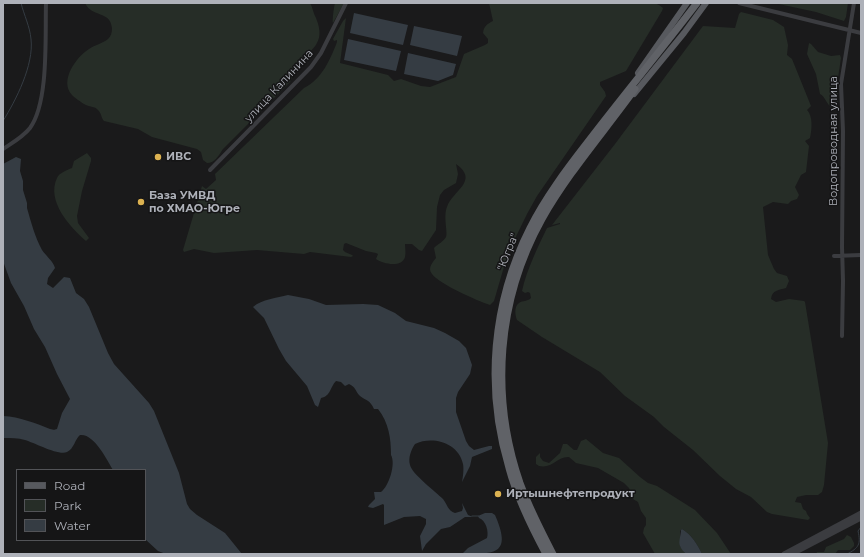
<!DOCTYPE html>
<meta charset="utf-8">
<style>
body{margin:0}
#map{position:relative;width:864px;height:557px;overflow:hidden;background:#1a1a1b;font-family:Montserrat,sans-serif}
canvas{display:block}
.frame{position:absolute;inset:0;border:4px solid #aeb1b9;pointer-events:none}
.legend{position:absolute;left:16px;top:469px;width:130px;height:72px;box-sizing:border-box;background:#151516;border:1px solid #525357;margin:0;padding:5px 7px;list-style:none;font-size:12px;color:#aeb1b9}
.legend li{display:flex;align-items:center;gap:8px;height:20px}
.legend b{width:20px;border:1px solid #525357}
</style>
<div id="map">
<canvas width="864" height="557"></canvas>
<div class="frame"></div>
<ul class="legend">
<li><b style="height:5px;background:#57595e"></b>Road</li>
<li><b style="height:11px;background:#262d27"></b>Park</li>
<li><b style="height:11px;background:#353c43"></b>Water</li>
</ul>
</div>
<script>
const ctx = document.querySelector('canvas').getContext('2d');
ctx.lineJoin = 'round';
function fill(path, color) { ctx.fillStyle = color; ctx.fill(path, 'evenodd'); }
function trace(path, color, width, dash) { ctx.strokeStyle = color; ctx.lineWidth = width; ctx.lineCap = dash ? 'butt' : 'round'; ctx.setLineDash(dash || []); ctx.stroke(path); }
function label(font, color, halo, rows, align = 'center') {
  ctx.font = font + ' Montserrat,sans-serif'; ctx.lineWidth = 3; ctx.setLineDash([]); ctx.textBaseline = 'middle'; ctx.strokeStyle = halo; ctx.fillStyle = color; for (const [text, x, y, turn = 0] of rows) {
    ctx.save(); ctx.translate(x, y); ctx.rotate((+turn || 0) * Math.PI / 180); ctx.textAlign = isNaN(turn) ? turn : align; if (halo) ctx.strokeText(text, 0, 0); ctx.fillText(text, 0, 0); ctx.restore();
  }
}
fill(new Path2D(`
 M85 3H310C313 8 313 13 316 18 327 45 310 49 295 67 292 71 294 77 290 82L223 149C219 155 215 163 207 163L203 160 201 152 197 149 152 137 138 129 104 121C101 118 102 114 98 110 95 106 89 107 84 104 81 102 75 98 72 95 59 81 76 57 89 49 94 45 102 44 108 39 111 36 112 33 112 28 110 10 92 18 85 3Z
 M335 3H344L333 23C332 21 334 6 335 3Z
 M489 3H654L659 5 663 8 662 11 626 71 600 82V85L605 92 606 96 537 196 527 214 508 253 494 301 490 305C478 301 439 284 432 274 427 268 433 262 436 258L434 248C438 244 443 242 446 237 448 233 443 216 447 207 452 191 480 181 456 164L458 174 456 183 444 190 440 195 437 207 436 230 422 251 419 250 412 244H405C405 248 406 253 405 257 402 268 383 264 376 259L378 254 376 253 366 251 346 243 344 244 343 250 345 252 352 255 353 256 351 257 310 252 304 254 257 250 214 253 194 249 184 252 183 250 202 186 206 189 216 180 215 174 304 88C322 79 330 60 337 42V40L334 41 333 39 343 21 346 18 340 63 388 75 394 81 401 79 421 86 430 87 456 77 464 54 485 45 488 43V39L483 33C484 26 487 24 493 21Z
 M774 3H848L846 17 844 21 816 12Z
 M741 12 773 20 784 27 788 45 787 55 792 59 811 106 807 110C813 116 812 129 810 138L805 141 809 146 806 172 801 175 795 187 799 195 797 199 791 201 788 204 773 202 763 207 768 255 774 269 777 273 787 276 789 281 786 288C779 290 772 290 771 299L776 302 789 299 804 301 805 302 828 443 824 485 822 492 818 495H806L797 497 795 502 801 503 803 509 806 511 807 514 810 518 808 520 772 514 767 512 751 497 736 489 720 476 693 450 664 427 654 417 625 396 600 372 542 337 517 320C515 315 514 306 519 303 523 300 527 302 531 298L530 293 528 292 525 293 522 291C527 269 537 249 547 228L560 224V223L552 225 615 144 703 26 735 28 739 14Z
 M809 43 811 44 818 52 831 56 840 55 841 58 838 78V103L833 108C826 105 826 97 820 94L816 74 807 54Z
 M87 153 91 158V161L82 191 77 216 78 223 89 238 86 241C70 227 46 201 57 178 59 173 67 170 72 168L74 161Z
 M586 439 603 453 619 458 640 477 648 483 657 486 695 510 717 533 731 554H702C698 545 691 534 682 529L680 531V546L686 554H655L643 533 644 528 646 525V518L641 511 638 502 633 499 629 488 624 483 598 468 576 463 569 457C557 456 553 469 539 466L536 464V457L540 453V457L543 461 549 463 560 453 563 444H567L574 450H577L581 441Z
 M847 535 851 537 854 543V546L850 550H838L835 554H816L817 552H824L826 547 844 539Z`), '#262d27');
fill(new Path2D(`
 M354 13 408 25 403 45 350 33Z
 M414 26 462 36 457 56 410 45Z
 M348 39 401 51 396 71 344 60Z
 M408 53 456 64 453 75 438 81 404 74Z
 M16 157 21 159 20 171 23 181V190L27 203V208C31 222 35 237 42 250 46 256 53 261 55 268L48 278 47 284 53 288 64 277 70 278 76 293 84 299 89 307 108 353 114 364 149 403 154 411 179 473 187 504 190 509 197 515 225 533 242 554H166L158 551 145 539V470H113C107 460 94 433 80 435 75 439 74 449 67 452 59 456 35 443 25 440 18 438 11 438 3 438V416C20 417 35 423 50 429 54 430 54 430 57 429L62 413 70 399 57 374 45 347 34 329 24 306 11 283 3 261V164Z
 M288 295 309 299 326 305 363 304 378 305 395 313 406 321 434 328 445 333 459 341 466 348 472 365 470 374 458 392 456 398V412L466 441 469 446 474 450 489 446H492V449L472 457 470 466 462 482C463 477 464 469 463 464 458 442 432 436 415 444 411 450 408 458 410 465 412 474 436 492 443 499 447 504 448 511 455 513L462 511 463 508 462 503 468 515 473 517H465L450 527 441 529 426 544 422 551 420 536 426 524V519L420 516 404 517 384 525V505L383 504 373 508 368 507 369 505 375 499 374 492H381C389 486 396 464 391 455 391 439 389 423 378 409H374C370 400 367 401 360 396 355 391 356 387 349 384L345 386 341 382 336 381C330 387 331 396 321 398L318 407 315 405 307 386 286 361 279 349 264 318 253 307C262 299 277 298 288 295Z
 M485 513H492L495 515C512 554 496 554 462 554L468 548 487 538C489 532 486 520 479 518L478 516Z
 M682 529C691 534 698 545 702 554H686C684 552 681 549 680 546 678 542 681 535 681 530Z`), '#353c43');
trace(new Path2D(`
 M3 121C16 100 34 65 31 39 30 27 24 15 21 3
 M472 516H479
 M847 554C859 548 861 544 858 531L861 527`), '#353c43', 1);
trace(new Path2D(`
 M739 3 861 33
 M3 149C12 143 23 137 30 128 49 102 45 36 46 3
 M210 170 311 67 321 53 346 3
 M834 256 861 255
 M842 336 843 281 842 247 843 131 841 84 854 3`), '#3b3c40', 4);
trace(new Path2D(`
 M784 554 861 513
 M792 554 861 518`), '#3b3c40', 5);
trace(new Path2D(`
 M638 73 687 3
 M634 94 684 33 706 3`), '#57595e', 6);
trace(new Path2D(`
 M546 554C531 526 517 498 509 468 485 388 492 303 530 228 545 198 566 170 587 143 623 96 661 50 697 3
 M553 554C541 531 529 507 520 483 490 396 497 300 542 219 568 173 604 132 635 89`), '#606267', 7);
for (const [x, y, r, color] of [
 [158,157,4,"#dcb251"],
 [141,202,4,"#dcb251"],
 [498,494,4,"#dcb251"]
]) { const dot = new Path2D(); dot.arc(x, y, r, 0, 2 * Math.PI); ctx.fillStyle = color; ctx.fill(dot); trace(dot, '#151516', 1.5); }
label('11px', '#aeb1b9', '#151516', [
 ["улица Калинина",279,86,-47],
 ["Водопроводная улица",834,141,-90],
 ["\"Югра\"",508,252,-68]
]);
label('bold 11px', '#aeb1b9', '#151516', [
 ["ИВС",166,157],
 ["База УМВД",149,196],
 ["по ХМАО-Югре",149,209],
 ["Иртышнефтепродукт",506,494]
], 'left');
</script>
